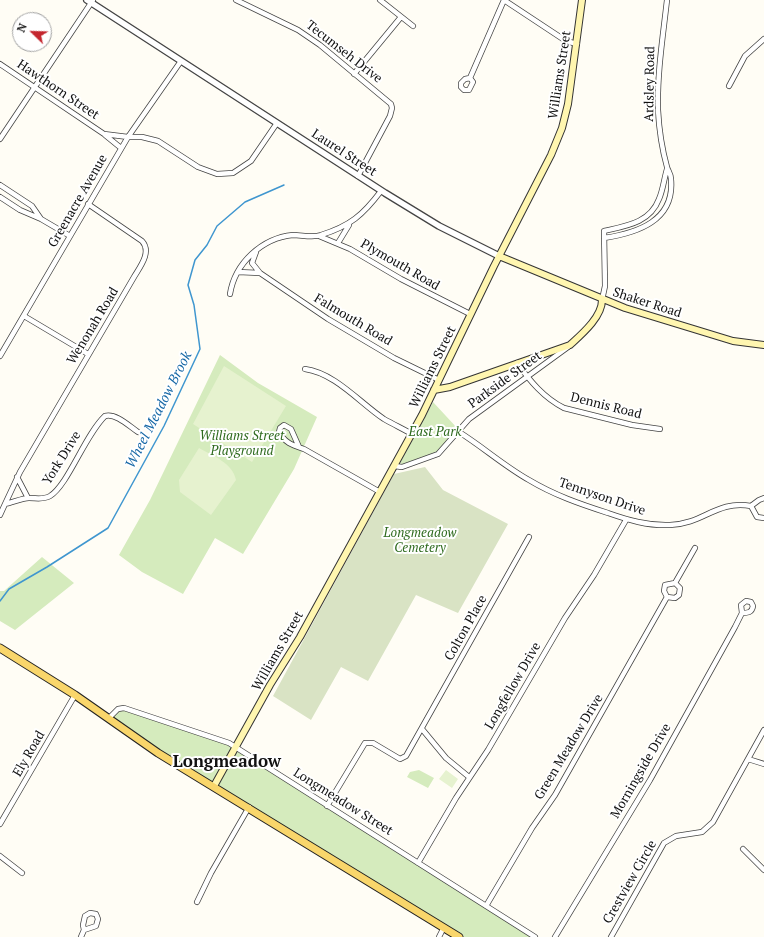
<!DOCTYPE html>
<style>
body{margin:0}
#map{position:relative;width:764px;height:937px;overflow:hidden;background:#fffdf5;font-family:"PT Serif",serif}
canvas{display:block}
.north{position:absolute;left:12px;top:12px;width:40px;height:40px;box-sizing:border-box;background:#fff;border:1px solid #a0a0a0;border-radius:50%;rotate:293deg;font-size:11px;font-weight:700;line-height:16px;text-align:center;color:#111}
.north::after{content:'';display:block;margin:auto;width:14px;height:18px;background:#c4262e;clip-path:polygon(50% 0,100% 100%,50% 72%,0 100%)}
</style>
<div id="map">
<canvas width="764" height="937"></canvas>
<div class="north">N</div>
</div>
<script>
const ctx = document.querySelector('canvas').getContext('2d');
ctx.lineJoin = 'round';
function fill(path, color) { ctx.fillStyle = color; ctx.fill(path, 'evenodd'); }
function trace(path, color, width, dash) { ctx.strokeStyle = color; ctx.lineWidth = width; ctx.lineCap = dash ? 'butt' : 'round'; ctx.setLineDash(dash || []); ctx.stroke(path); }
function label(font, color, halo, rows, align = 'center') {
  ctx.font = font + ' "PT Serif",serif'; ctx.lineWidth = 4; ctx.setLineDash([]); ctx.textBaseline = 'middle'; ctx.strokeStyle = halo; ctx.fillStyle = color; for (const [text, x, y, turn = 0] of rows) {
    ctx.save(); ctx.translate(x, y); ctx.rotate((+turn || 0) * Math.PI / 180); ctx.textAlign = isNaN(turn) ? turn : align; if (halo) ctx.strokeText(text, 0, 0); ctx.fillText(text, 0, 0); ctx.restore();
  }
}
fill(new Path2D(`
 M220 355 258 383 317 417 294 469 243 554 215 538 183 594 142 572 119 555 150 500Z
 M433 402 458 429 434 455 402 465 400 463Z
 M42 557 74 583 15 630 0 621V591H4Z
 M120 707 219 739 535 937H459L343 867 109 718Z
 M419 770 434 778 428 788 407 777 410 772Z`), '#d5ebbd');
fill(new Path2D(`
 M425 467 443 490 508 524 458 613 416 595 368 681 341 667 311 720 273 696 394 474Z`), '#d9e3c4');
fill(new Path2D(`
 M224 366 286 406 252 462 193 424Z
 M199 448C213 456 233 463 236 480L211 515 180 492 179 480Z
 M446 770 458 779 452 788 439 779Z`), '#e6f2cf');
trace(new Path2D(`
 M0 601 9 589 47 567 108 528 164 426 200 349 194 305 188 285 195 260 207 245 217 226 245 202 284 185`), '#3f96cf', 1.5);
const minor = new Path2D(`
 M236 0 298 30 320 45 391 104 392 108 390 116 358 176
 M380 0 413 26
 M504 0 566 41 577 44
 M0 64 104 134 128 137H142L158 141 198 167 217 174 233 173 251 161 277 123
 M354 74 401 17
 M470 78 473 82 469 90H464L461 87V83L465 79 470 78 504 0
 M729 86 745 56 764 39
 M105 135 121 148
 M0 139 93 0
 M0 185 32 206 41 219
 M0 197 20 210 41 219 70 236
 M319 236 350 249 401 279 470 314
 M604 238C637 233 675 221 671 179 671 174 668 171 667 167 662 149 659 129 658 110 657 73 663 36 667 0
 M338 243 349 225
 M256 252 252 263 260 273
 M238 272 260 273 328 319 394 358 439 380
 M230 294C235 263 262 238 293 235 302 235 313 238 321 235 350 226 363 215 381 191
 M602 300 605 286 604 231C626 226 650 223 659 199 663 190 664 179 667 169
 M24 316 88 354
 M0 356 128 137 181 61
 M517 363C530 381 544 398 564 408L632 425 660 429
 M305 369C335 373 360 403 384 419 393 424 403 429 412 434
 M459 432C483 447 504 466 529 480 554 495 580 504 608 513 628 520 648 526 670 525 704 524 716 500 751 506
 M299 447 291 429 284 425 280 428 279 432C285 443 292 445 304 449L380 492
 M394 466 402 467 438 454 469 419 568 347
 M17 477 28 498
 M764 498 759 500 751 506 757 517 764 518
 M5 504 20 472 134 277C140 267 152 252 142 241L88 204
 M0 515 5 504C12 503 22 498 29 498 37 498 43 500 50 496 68 485 85 435 105 416 116 413 129 426 138 432
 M667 597 664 591 665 585 675 583
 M109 718 118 709 124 708 229 743 535 937
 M422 729 446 758 469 777
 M748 759 764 764
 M327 806 365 743H373L400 759 406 756 529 537
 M0 824 75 695
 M743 849 764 870
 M0 856 22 873
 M418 863 456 798 488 750 565 618 594 575 626 520
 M197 902 211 873 249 807
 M486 906 532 828 555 795 667 597 675 598 679 595 680 588 675 583 695 548
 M81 937 84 930 83 925 85 916 90 913 96 914 98 919 96 926 84 930
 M439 937 444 927
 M555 937 650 780 735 627 742 613 741 605 746 601 751 602 753 606C752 613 747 613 742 613
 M611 937 664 843 676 836 702 832 713 822 764 730`);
const tertiary = new Path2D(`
 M87 0 385 193 439 226 499 256`);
const secondary = new Path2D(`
 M499 256 625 308 733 341 764 345
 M434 390 450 387 570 345C582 334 602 317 602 300
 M214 786 270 685 300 637 422 415 494 266 551 155 562 128 568 104 582 0`);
const primary = new Path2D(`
 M0 648 75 695 158 753 459 937`);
trace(minor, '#444', 6);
trace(tertiary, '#444', 8);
trace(secondary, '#333', 8);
trace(primary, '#222', 9);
trace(minor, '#fff', 4.5);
trace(tertiary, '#fff', 5.5);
trace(secondary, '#fff6b0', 6);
trace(primary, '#f9d66b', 7);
label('13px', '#111', '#fff', [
 ["Tecumseh Drive",344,52,38],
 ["Williams Street",560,75,-81],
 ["Ardsley Road",650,84,-89],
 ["Hawthorn Street",58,90,34],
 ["Laurel Street",344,153,33],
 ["Greenacre Avenue",78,201,-60],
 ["Plymouth Road",400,265,30],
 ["Shaker Road",647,303,18],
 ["Falmouth Road",353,320,31],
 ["Wenonah Road",93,326,-59],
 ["Williams Street",433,367,-64],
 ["Parkside Street",505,380,-36],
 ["Dennis Road",606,406,14],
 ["York Drive",62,458,-58],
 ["Tennyson Drive",602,497,19],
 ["Colton Place",466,628,-61],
 ["Williams Street",278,651,-60],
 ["Longfellow Drive",513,686,-60],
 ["Green Meadow Drive",569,747,-59],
 ["Ely Road",29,754,-60],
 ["Morningside Drive",641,771,-60],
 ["Longmeadow Street",343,802,32],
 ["Crestview Circle",630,882,-60]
]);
label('italic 13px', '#2f6b1f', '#fff', [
 ["East Park",435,432],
 ["Williams Street",242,436],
 ["Playground",242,451],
 ["Longmeadow",420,533],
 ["Cemetery",420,548]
]);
label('italic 14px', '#1768a6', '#fff', [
 ["Wheel Meadow Brook",159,410,-63]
]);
label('bold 17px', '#111', '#fff', [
 ["Longmeadow",227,762]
]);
</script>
